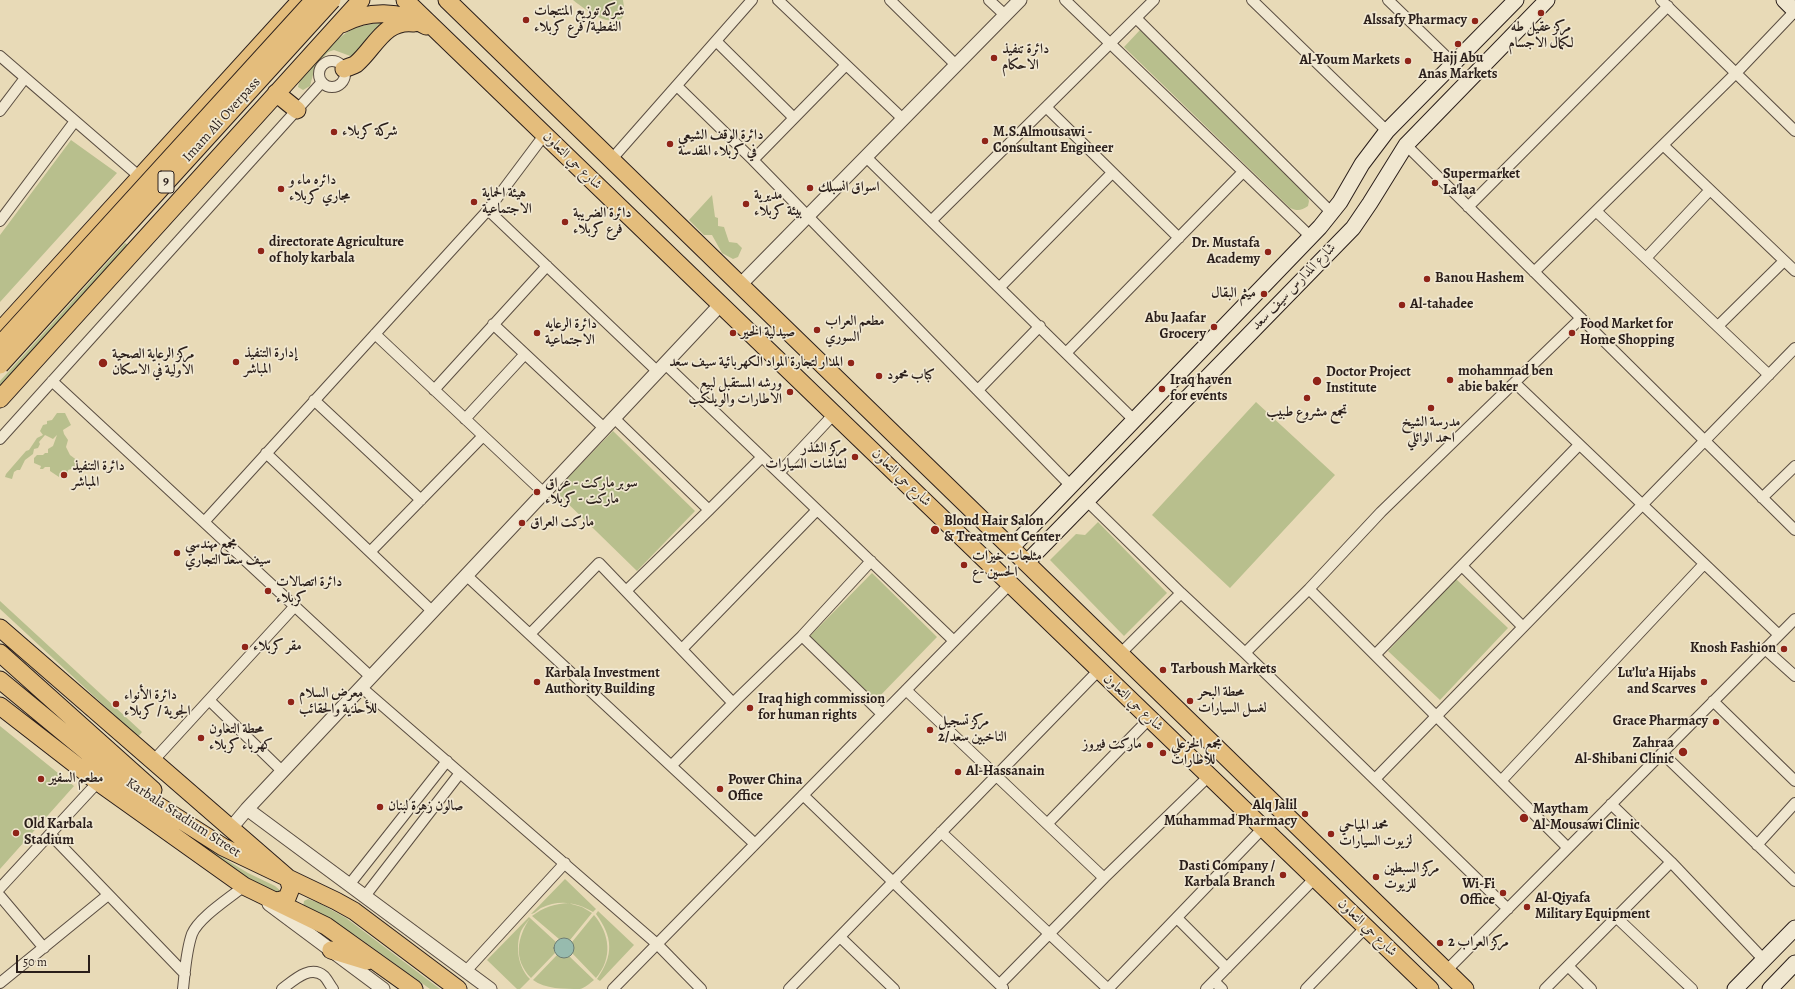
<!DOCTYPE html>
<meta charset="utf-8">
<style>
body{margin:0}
#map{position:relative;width:1795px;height:989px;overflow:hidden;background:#e8dab7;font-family:Alegreya,serif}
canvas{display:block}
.scale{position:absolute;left:16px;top:955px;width:74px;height:18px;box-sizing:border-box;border:2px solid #2a1e1a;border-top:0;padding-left:5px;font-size:12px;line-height:14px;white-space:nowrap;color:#2a1e1a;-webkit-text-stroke:3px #f0e7d0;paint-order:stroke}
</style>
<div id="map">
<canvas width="1795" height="989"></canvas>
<div class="scale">50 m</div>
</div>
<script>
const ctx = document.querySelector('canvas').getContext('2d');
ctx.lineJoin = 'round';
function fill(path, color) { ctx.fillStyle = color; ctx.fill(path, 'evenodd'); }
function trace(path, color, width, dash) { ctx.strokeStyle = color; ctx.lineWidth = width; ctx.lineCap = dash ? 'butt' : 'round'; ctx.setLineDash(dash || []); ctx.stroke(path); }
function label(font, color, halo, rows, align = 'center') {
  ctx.font = font + ' Alegreya,Amiri,serif'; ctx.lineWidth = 3.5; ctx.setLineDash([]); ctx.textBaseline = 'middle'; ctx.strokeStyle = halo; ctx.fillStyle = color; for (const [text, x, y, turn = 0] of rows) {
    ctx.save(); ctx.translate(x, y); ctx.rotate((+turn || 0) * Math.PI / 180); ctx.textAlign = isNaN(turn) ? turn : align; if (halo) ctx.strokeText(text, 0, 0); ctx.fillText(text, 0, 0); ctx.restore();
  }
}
fill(new Path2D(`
 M573 0H623L625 14 618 23C612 20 608 21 603 19 596 17 579 5 573 0Z
 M378 23H382L353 57 334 50 328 52 315 67 310 86 303 90 298 87C300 72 339 35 353 29 361 26 370 24 378 23Z
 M1140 30 1304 185 1309 201 1308 206C1301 211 1297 211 1290 208L1124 47Z
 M71 140 117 173 0 302V235Z
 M712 195 715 217 718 218V226L724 227 729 242 737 243 742 248 738 257 733 259 722 253 712 235H704L689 220Z
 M125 243 128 245 0 386V381Z
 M1256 402 1335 475 1230 588 1152 515Z
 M57 413H65L71 425 63 430 64 434 68 440 66 447 70 455 78 461 74 468 68 470 67 475 64 477 60 475 59 477 50 471V467H45L43 469H40L41 466 34 463V458L37 455H43L45 453H48V449L53 446 57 435 53 439 45 435 39 442 40 444 38 448 34 449 33 454 25 460 20 470H17L14 472 12 479 5 477 6 474 26 451 29 450 37 438 43 435 40 431 43 425 47 424V421L52 420Z
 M613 431 695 511 637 571 555 491Z
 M1098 522 1167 593 1124 636 1050 560 1076 534 1085 535Z
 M872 573 937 637 875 701 809 637Z
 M1456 579 1508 628 1440 700 1388 651Z
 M0 601 142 732 138 737 0 609Z
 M0 726 74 786 0 869Z
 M182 833 248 873 275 886 283 893 275 898Z
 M565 879 596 909 593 912C577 902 559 899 541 908 538 910 534 914 531 914Z
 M308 899 319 903 346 918 440 989H430L355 935 303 907 304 901Z
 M568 903 582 907 592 913 570 940 563 938 559 939 532 916C544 907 554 904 568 903Z
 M598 911 634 945 600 981 597 979C614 955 613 937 596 914Z
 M594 915C610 934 613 958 596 978L572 953 573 945 572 942Z
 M529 917 530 918C527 922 523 927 521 931 515 947 518 967 530 979L520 989H517L487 960Z
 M530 918 556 942 554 947 555 953 531 978C513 959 517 938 530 918Z
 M557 955 566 957 569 956 594 980C590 983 585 988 580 989 564 989 545 989 533 980Z`), '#b8bf8d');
const water = new Path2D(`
 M554 948a10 10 0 1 1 20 0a10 10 0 1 1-20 0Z`);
fill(water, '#97bbae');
trace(water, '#6b7c73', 1);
const minor = new Path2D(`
 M778 0 903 119
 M890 0 956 65
 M989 0 1005 15
 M1065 0 1310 236
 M1252 0 1387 131
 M1388 0 1453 63
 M1661 0 1795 131
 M1136 18 1332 213
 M716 41 794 118
 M0 56 140 177
 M319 74a13 13 0 1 1 26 0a13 13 0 1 1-26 0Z
 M677 86 753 160 1071 486
 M1046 107 1179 238
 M0 111 25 78
 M1406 145 1795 530
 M1663 145 1795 271
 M866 157 1134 420
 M611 160 752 0
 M753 160 846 65
 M1468 207 1668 6
 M488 210 658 372
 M1597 212 1769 375
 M932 220 1154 0
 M0 221 75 121
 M1646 258 1710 190
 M1534 272 1736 73 1795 11
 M1000 287 1112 173
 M493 324 604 428
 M1718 326 1784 261
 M375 334 544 493
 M1066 353 1243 172
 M665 364 954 641
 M52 381 371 677
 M1515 383 1779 635
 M434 390 547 266
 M978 390 1040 326
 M314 400 421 500
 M614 418 709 510
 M465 419 525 354
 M0 439 322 82
 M266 453 432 611
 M779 473 834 414
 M1762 498 1795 466
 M1087 501 1181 593
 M204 522 488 210 545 134
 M370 552 483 436
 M1462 566 1523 627
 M466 575 755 844
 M1309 589 1568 848
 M626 591 709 510 762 457
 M530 634 599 563 733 703
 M802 636 882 714
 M682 649 817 510
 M1765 649 1795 676
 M1245 653 1309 589 1381 512 1581 318
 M1120 654 1181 593 1245 653 1508 909
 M1375 655 1579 445
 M361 687 657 944 701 989
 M906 690 1104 878
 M209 700 282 771
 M1713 701 1795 781
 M1662 753 1795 881
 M153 761 295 606
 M671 766 736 700 802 636 871 561
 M1375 779 1795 348
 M1501 781 1704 564
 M803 795 1003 988
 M1611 804 1671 862 1764 960
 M1047 824 1150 718
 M941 832 1108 989
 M50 834 185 974
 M1757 845 1795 803
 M349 885 447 761
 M0 888 98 782
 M0 896 44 948
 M365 896 460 773
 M1616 917 1692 989
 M1177 918 1227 968
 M840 937 894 989
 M1568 966 1591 989
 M466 971 565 863
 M1446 971 1795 619
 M1214 981 1222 989
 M0 983 108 895
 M1000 984 1104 878 1209 776
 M183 989C185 971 186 951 192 934 199 917 230 898 244 886
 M282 989C293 981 310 964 324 976 327 979 330 985 333 989
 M613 989 1010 584
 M789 989 1099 670
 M1108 989 1263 828
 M1206 989 1315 878
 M1306 989 1366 927
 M1545 989 1671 862`);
const tertiary = new Path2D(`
 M740 285 1020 0
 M247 809 490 989
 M231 828 247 809 721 304
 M269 904 383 989`);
const secondary = new Path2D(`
 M1784 0 1795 11
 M1011 548 1320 227 1340 202 1362 164 1387 131 1516 0
 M1026 563 1353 228 1370 203 1406 145 1547 0
 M1735 989 1795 928
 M1770 989 1795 963`);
const primary = new Path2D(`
 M405 0 1430 989
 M447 0 1465 989
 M342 24C368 10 400 10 426 26
 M344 69C348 67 353 66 356 64 375 48 384 19 414 23
 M276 93 297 110
 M0 331 301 0
 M0 399 361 0
 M0 628 288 878 291 888 287 898 278 901 273 900
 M0 653 153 790
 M0 680 92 756 154 803 223 847 336 901 354 911 458 989
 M0 706 98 782 244 886 326 926 414 989
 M331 950 367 961`);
trace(minor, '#5a4d41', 12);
trace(tertiary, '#5a4d41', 15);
trace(secondary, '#2a1e1a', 17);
trace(primary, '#2a1e1a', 19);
trace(minor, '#f0e7d0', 10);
trace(tertiary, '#f0e7d0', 13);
trace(secondary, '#f0e7d0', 15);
trace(primary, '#e4bd7c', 17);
const trunkBridge = new Path2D(`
 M0 345 314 0
 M0 365 332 0`);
trace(trunkBridge, '#2a1e1a', 19, []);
trace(trunkBridge, '#e4bd7c', 17);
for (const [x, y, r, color] of [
 [1541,13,4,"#8f2418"],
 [526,20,4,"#8f2418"],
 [1475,21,4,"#8f2418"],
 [1458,44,4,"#8f2418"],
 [994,58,4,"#8f2418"],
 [1408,61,4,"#8f2418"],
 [334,132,4,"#8f2418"],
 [985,141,4,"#8f2418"],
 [670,144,4,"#8f2418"],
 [1435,183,4,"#8f2418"],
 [810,188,4,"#8f2418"],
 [281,189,4,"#8f2418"],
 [474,202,4,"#8f2418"],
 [746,204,4,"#8f2418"],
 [565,222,4,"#8f2418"],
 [261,251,4,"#8f2418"],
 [1268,252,4,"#8f2418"],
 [1427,279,4,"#8f2418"],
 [1264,294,4,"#8f2418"],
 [1402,305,4,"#8f2418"],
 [1214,327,4,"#8f2418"],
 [817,330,4,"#8f2418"],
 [537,333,4,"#8f2418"],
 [733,333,4,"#8f2418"],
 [1572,333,4,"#8f2418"],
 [236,362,4,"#8f2418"],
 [103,363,5,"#8f2418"],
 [851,363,4,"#8f2418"],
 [879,376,4,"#8f2418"],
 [1450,380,4,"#8f2418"],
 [1317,381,5,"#8f2418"],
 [1162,389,4,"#8f2418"],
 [790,392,4,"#8f2418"],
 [1307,398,4,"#8f2418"],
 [1431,408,4,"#8f2418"],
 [855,457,4,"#8f2418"],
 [64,475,4,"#8f2418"],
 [537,492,4,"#8f2418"],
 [522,523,4,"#8f2418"],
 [935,530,5,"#8f2418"],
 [177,553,4,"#8f2418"],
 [964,565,4,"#8f2418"],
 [268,591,4,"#8f2418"],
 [245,647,4,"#8f2418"],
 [1784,649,4,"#8f2418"],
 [1163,670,4,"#8f2418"],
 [537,682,4,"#8f2418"],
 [1704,682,4,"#8f2418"],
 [1190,701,4,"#8f2418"],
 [291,702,4,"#8f2418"],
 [116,704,4,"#8f2418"],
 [750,708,4,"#8f2418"],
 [1716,722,4,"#8f2418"],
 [930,730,4,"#8f2418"],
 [201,738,4,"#8f2418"],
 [1150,745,4,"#8f2418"],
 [1683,752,5,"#8f2418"],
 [1163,753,4,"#8f2418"],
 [958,772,4,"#8f2418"],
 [41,779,4,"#8f2418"],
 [720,789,4,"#8f2418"],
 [380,807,4,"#8f2418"],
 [1305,814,4,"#8f2418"],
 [1524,818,5,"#8f2418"],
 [16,833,4,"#8f2418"],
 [1331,834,4,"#8f2418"],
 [1283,875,4,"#8f2418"],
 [1376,877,4,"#8f2418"],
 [1503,893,4,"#8f2418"],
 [1527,907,4,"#8f2418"],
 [1440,943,4,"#8f2418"]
]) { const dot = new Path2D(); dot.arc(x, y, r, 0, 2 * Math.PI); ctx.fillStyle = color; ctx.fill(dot); trace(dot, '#f0e7d0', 1.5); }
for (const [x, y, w] of [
 [166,182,16]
]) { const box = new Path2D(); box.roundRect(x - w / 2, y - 11, w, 22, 3); ctx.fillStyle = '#f0e7d0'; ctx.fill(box); trace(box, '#2a1e1a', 1); }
label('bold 13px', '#2a1e1a', null, [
 ["9",166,182]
]);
label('bold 14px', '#2a1e1a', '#f0e7d0', [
 ["شركه توزيع المنتجات",534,12],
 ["النفطية/ فرع كربلاء",534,28],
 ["Alssafy Pharmacy",1467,21,"right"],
 ["مركز عقيل طه",1541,28,"center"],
 ["لكمال الاجسام",1541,44,"center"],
 ["دائرة تنفيذ",1002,50],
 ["الاحكام",1002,66],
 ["Hajj Abu",1458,59,"center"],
 ["Anas Markets",1458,75,"center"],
 ["Al-Youm Markets",1400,61,"right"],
 ["شركة كربلاء",342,132],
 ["M.S.Almousawi -",993,133],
 ["Consultant Engineer",993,149],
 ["دائرة الوقف الشيعي",678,136],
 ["في كربلاء المقدسة",678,152],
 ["Supermarket",1443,175],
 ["La'laa",1443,191],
 ["دائره ماء و",289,181],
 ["مجاري كربلاء",289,197],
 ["اسواق انسبلك",818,188],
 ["هيئة الحماية",482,194],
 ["الاجتماعية",482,210],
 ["مديرية",754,196],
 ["بيئة كربلاء",754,212],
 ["دائرة الضريبة",573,214],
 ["فرع كربلاء",573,230],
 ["directorate Agriculture",269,243],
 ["of holy karbala",269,259],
 ["Dr. Mustafa",1260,244,"right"],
 ["Academy",1260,260,"right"],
 ["Banou Hashem",1435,279],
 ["ميثم البقال",1256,294,"right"],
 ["Al-tahadee",1410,305],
 ["Abu Jaafar",1206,319,"right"],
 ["Grocery",1206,335,"right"],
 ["مطعم العراب",825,322],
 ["السوري",825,338],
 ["دائرة الرعايه",545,325],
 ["الاجتماعية",545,341],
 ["Food Market for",1580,325],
 ["Home Shopping",1580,341],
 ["صيدلية الخير",741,333],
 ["إدارة التنفيذ",244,354],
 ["المباشر",244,370],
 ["مركز الرعاية الصحية",112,355],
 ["الاولية في الاسكان",112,371],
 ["المدار لتجارة المواد الكهربائية سيف سعد",843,363,"right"],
 ["mohammad ben",1458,372],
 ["abie baker",1458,388],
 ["Doctor Project",1326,373],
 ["Institute",1326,389],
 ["كباب محمود",887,376],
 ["Iraq haven",1170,381],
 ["for events",1170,397],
 ["ورشه المستقبل لبيع",782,384,"right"],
 ["الاطارات والويلكب",782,400,"right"],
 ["تجمع مشروع طبيب",1307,413,"center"],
 ["مدرسة الشيخ",1431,423,"center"],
 ["احمد الوائلي",1431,439,"center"],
 ["مركز الشذر",847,449,"right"],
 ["لشاشات السيارات",847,465,"right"],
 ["دائرة التنفيذ",72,467],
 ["المباشر",72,483],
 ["سوبر ماركت - عراق",545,484],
 ["ماركت - كربلاء",545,500],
 ["Blond Hair Salon",944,522],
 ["& Treatment Center",944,538],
 ["ماركت العراق",530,523],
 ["مجمع مهندسي",185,545],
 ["سيف سعد التجاري",185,561],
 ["مثلجات خيرات",972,557],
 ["الحسين -ع",972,573],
 ["دائرة اتصالات",276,583],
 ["كربلاء",276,599],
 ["مقر كربلاء",253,647],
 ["Knosh Fashion",1776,649,"right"],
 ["Tarboush Markets",1171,670],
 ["Karbala Investment",545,674],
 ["Authority Building",545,690],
 ["Lu’lu’a Hijabs",1696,674,"right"],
 ["and Scarves",1696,690,"right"],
 ["محطة البحر",1198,693],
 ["لغسل السيارات",1198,709],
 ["معرض السلام",299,694],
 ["للأحذية والحقائب",299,710],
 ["دائرة الأنواء",124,696],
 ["الجوية / كربلاء",124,712],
 ["Iraq high commission",758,700],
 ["for human rights",758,716],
 ["مركز تسجيل",938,722],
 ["الناخبين سعد/2",938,738],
 ["Grace Pharmacy",1708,722,"right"],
 ["محطة التعاون",209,730],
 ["كهرباء كربلاء",209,746],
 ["Zahraa",1674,744,"right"],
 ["Al-Shibani Clinic",1674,760,"right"],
 ["ماركت فيروز",1142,745,"right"],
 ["مجمع الخزعلي",1171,745],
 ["للاطارات",1171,761],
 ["Al-Hassanain",966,772],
 ["مطعم السفير",49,779],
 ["Power China",728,781],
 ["Office",728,797],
 ["Alq Jalil",1297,806,"right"],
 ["Muhammad Pharmacy",1297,822,"right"],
 ["صالون زهرة لبنان",388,807],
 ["Maytham",1533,810],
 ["Al-Mousawi Clinic",1533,826],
 ["Old Karbala",24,825],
 ["Stadium",24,841],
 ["محمد المياحي",1339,826],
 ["لزيوت السيارات",1339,842],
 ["Dasti Company /",1275,867,"right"],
 ["Karbala Branch",1275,883,"right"],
 ["مركز السبطين",1384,869],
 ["للزيوت",1384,885],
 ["Wi-Fi",1495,885,"right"],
 ["Office",1495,901,"right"],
 ["Al-Qiyafa",1535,899],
 ["Military Equipment",1535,915],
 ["مركز العراب 2",1448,943]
], 'left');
label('14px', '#2a1e1a', '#f0e7d0', [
 ["Imam Ali Overpass",222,120,-48],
 ["شارع حي التعاون",572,161,44],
 ["شارع المدارس سيف سعد",1294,287,-46],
 ["شارع حي التعاون",901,478,44],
 ["شارع حي التعاون",1133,703,43],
 ["Karbala Stadium Street",183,818,33],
 ["شارع حي التعاون",1367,928,44]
]);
</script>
